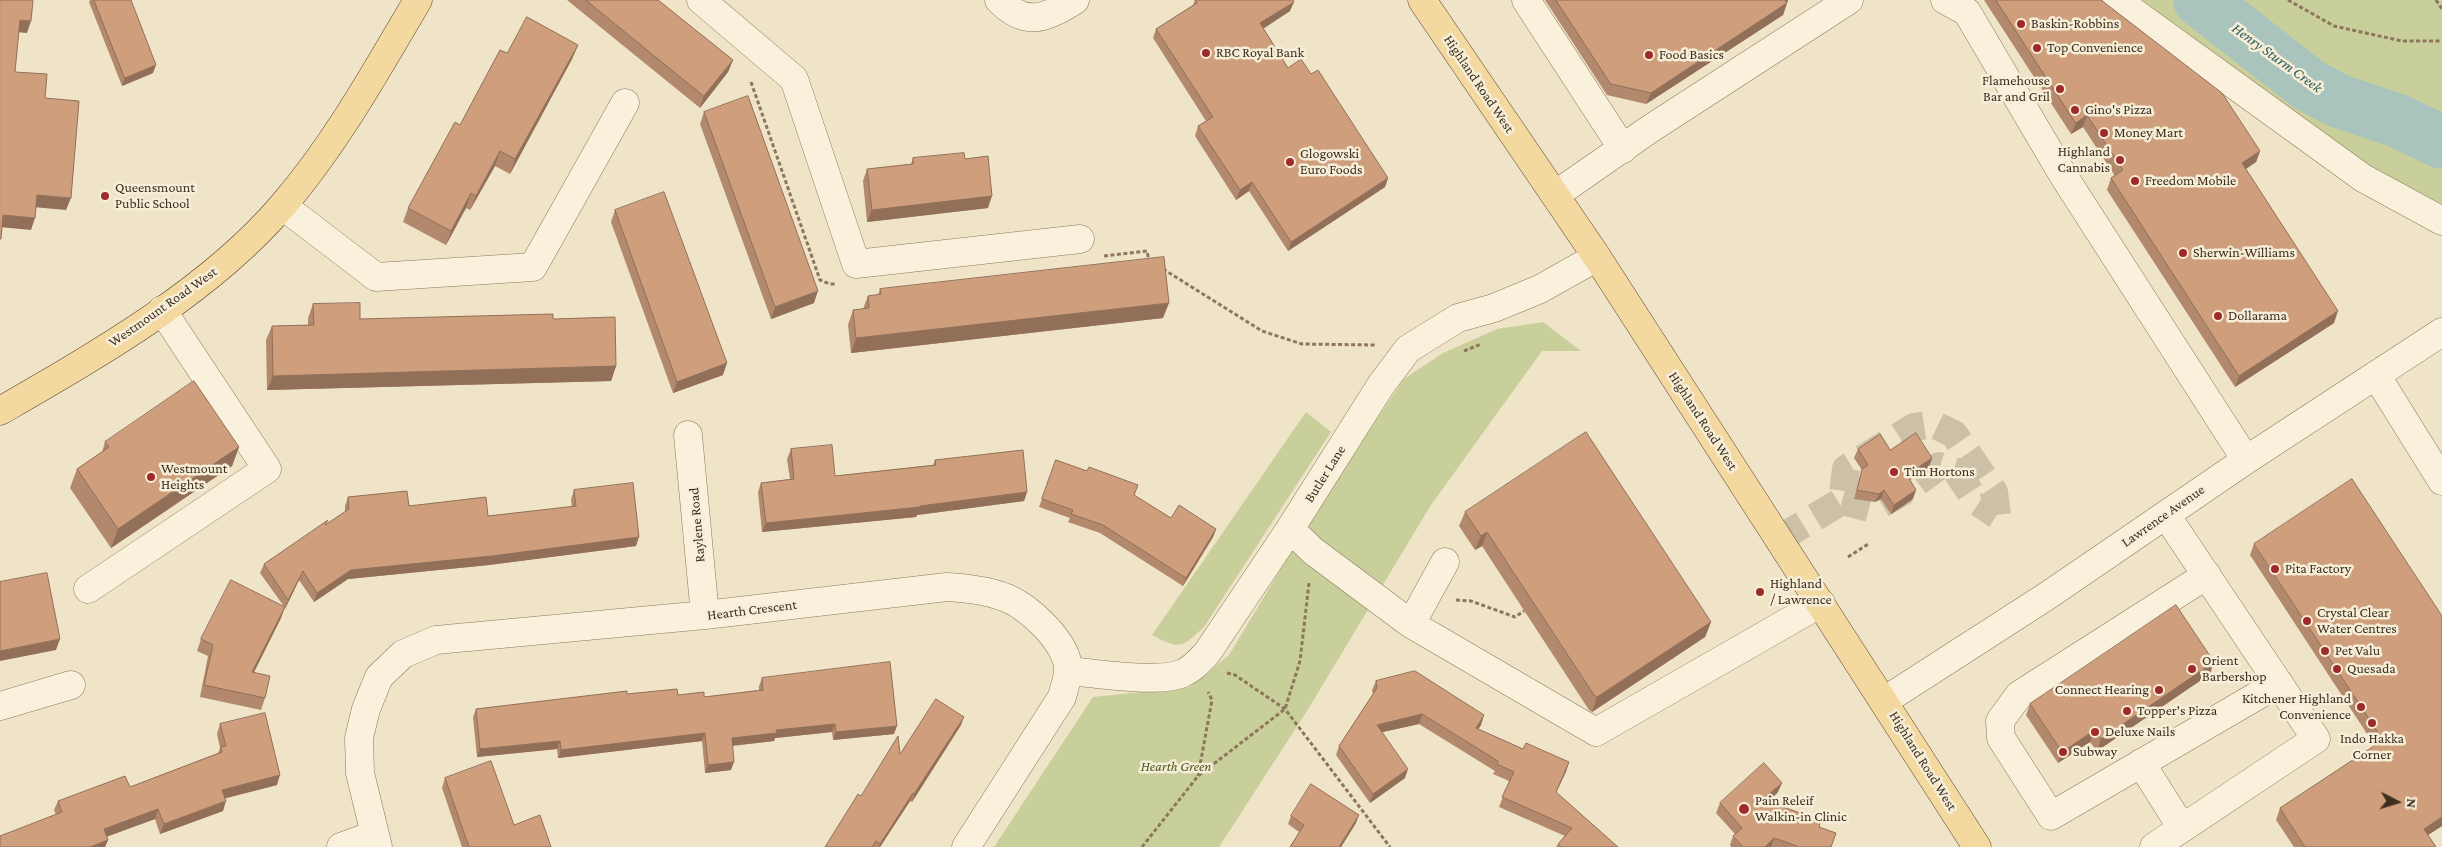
<!DOCTYPE html>
<style>
body{margin:0}
#map{position:relative;width:2442px;height:847px;overflow:hidden;background:#f0e4c8;font-family:"Crimson Pro",serif}
canvas{display:block}
.north{position:absolute;left:2372px;top:777px;width:50px;height:50px;-webkit-text-stroke:4px #f7eed8;paint-order:stroke;rotate:95deg;font-size:14px;font-weight:700;line-height:20px;text-align:center;color:#3d2e20}
.north::after{content:'';display:block;margin:auto;width:18px;height:22px;background:#3d2e20;clip-path:polygon(50% 0,100% 100%,50% 72%,0 100%)}
</style>
<div id="map">
<canvas width="2442" height="847"></canvas>
<div class="north">N</div>
</div>
<script>
const ctx = document.querySelector('canvas').getContext('2d');
ctx.lineJoin = 'round';
function fill(path, color) { ctx.fillStyle = color; ctx.fill(path, 'evenodd'); }
function trace(path, color, width, dash) { ctx.strokeStyle = color; ctx.lineWidth = width; ctx.lineCap = dash ? 'butt' : 'round'; ctx.setLineDash(dash || []); ctx.stroke(path); }
function label(font, color, halo, rows, align = 'center') {
  ctx.font = font + ' "Crimson Pro",serif'; ctx.lineWidth = 5; ctx.setLineDash([]); ctx.textBaseline = 'middle'; ctx.strokeStyle = halo; ctx.fillStyle = color; for (const [text, x, y, turn = 0] of rows) {
    ctx.save(); ctx.translate(x, y); ctx.rotate((+turn || 0) * Math.PI / 180); ctx.textAlign = isNaN(turn) ? turn : align; if (halo) ctx.strokeText(text, 0, 0); ctx.fillText(text, 0, 0); ctx.restore();
  }
}
fill(new Path2D(`
 M2142 0H2442V207L2338 147Z
 M1543 322 1581 351H1542L1431 505 1307 711 1219 847H994L1093 697 1190 687 1229 655 1323 499 1404 379 1443 353 1497 329Z
 M1306 412 1331 432 1204 627C1181 648 1181 650 1152 635Z`), '#c9cf9b');
trace(new Path2D(`
 M2200 0 2309 85 2339 101 2398 121 2442 142`), '#a9c4bc', 54);
trace(new Path2D(`
 M1842 501 1873 509 1911 487 1939 466 1957 472 1976 501 1997 515
 M1779 539 1842 501 1846 469 1914 427 1933 424 1954 434 1994 492 1997 515`), '#ccc0a6', 28, [28, 14]);
const minor = new Path2D(`
 M701 0 794 79 856 264 1080 239
 M999 0C1025 27 1046 19 1075 0
 M1526 0 1623 149
 M1945 0 1967 12 2063 175 2246 460
 M2117 0 2363 178 2442 221
 M1555 195 1650 129 1849 0
 M283 206 376 277 533 267 625 103
 M2376 375 2442 481
 M688 435 705 615
 M1290 529 1313 551 1411 624
 M1445 562 1411 624 1596 732 1821 603
 M2207 575 2019 695 2000 721 2001 738 2051 816 2279 683
 M88 589 267 469 162 310
 M1068 671C1096 673 1160 684 1183 673 1193 669 1200 660 1207 653L1290 529 1381 385 1408 349 1458 318 1494 308 1540 289 1597 257
 M1884 701 2047 596 2246 460 2442 332
 M0 706 71 685
 M2141 763 2182 828
 M341 847 374 835
 M378 847 360 773 359 738 366 709 379 677 403 654 436 640 705 615 947 587C967 588 985 590 1004 597 1028 605 1069 644 1068 670 1068 679 1064 688 1062 697L966 847
 M2154 847 2316 739 2166 515`);
const major = new Path2D(`
 M1422 0 1597 257 1977 847
 M0 411C97 355 210 291 283 205 337 142 376 71 418 0`);
trace(minor, '#8d765c', 29);
trace(major, '#5b4430', 29);
trace(new Path2D(`
 M2288 0 2334 26 2402 41H2442
 M2436 0 2442 9
 M751 82 820 280 830 284H836
 M1104 256 1147 251 1149 261
 M1163 269 1262 331 1302 344 1375 345
 M1464 351 1481 344
 M1848 557 1870 543
 M1456 600 1471 601 1515 617 1524 611
 M1227 673 1235 675 1285 709 1390 847
 M1198 776 1212 700 1208 692
 M1142 847 1198 776 1285 709 1300 661 1309 583`), '#8d765c', 3, [4, 2.5]);
trace(minor, '#faf1dc', 28);
trace(major, '#f3d9a0', 28);
fill(new Path2D(`
 M90 0H131L153 73 122 86 89 2Z
 M567 0H658L733 60 728 72 700 108Z
 M1195 0 1290 11 1263 28 1288 68 1311 74 1388 178 1385 187 1288 251 1249 191 1236 200 1195 136 1198 126 1206 121 1153 38 1156 29 1193 5Z
 M1545 0H1788L1783 15 1646 104 1607 95Z
 M1984 0H2101L2260 151 2256 162 2246 169 2334 323 2235 387 2107 190 2111 178 2115 176 2083 127 2071 134Z
 M578 45 572 59 510 174 495 166 470 210 466 208 446 245 403 222 408 208 460 125 507 53Z
 M704 112 814 303 771 319 700 124Z
 M913 158 965 159 988 208 867 222 863 181 867 169 911 164Z
 M615 210 723 375 673 393 611 222Z
 M880 289 1163 318 851 353 848 325 853 310 863 309 868 296 878 295Z
 M313 304 360 319H553L616 366 611 381 267 390 266 340 272 326 308 325V318Z
 M105 442 239 447 232 466 111 548 70 488 77 469 102 452Z
 M791 449 835 476 933 465 935 460 1027 492 1024 501 917 515 916 517 762 532 758 492 761 483 790 479 787 459Z
 M1858 449 1890 450 1932 458 1929 467 1910 480 1913 499 1891 514 1881 499 1875 502 1854 499 1862 470 1854 458Z
 M1056 460 1134 495 1171 518 1216 529 1213 537 1183 586 1100 533 1068 522 1070 518 1039 507Z
 M574 490 636 546 489 565 348 579 314 602 299 580 285 609 284 608 281 618 254 672 265 698 261 710 200 697 208 656 197 651 201 639 283 605 260 573 264 564 345 512V506L348 497 488 516 572 507 571 499Z
 M1465 512 1711 622 1705 637 1592 712 1589 710 1482 546 1475 550 1459 526Z
 M2254 544 2442 826 2428 835 2436 847H2294L2276 820 2280 808 2375 746 2250 555Z
 M2210 674 2097 751 2090 742 2058 763 2026 715 2030 704Z
 M762 678 894 734 833 740 832 732 775 738 774 741 732 746 731 770 705 773 702 741 558 758 557 749 477 757 473 717 476 709 627 694 678 695 704 697 759 690V686Z
 M1376 681 1481 725 1478 729 1523 749 1569 762 1556 792 1618 847H1556L1558 844 1565 836 1499 807 1509 781 1493 774 1495 771 1419 724 1382 732 1405 778 1370 803 1336 755 1339 746 1373 694 1372 690Z
 M220 724 277 785 225 798 223 811 160 834 155 819 106 837 108 840 105 847H0L56 815 54 810 58 801 130 787 218 753 220 748 217 734Z
 M961 725 912 802 910 801 880 847H825L861 796 900 754Z
 M445 778 514 825 551 847H462L442 788Z
 M1778 792 1768 802 1819 827 1831 847H1731L1730 845 1733 836 1735 834 1716 813 1720 803Z
 M1291 816 1356 823 1341 847H1290L1299 832 1288 824Z`), '#b2896c');
fill(new Path2D(`
 M1786 0H1788L1783 15 1646 104 1651 93Z
 M1294 2 1290 11 1257 33 1260 23Z
 M20 20 31 21 27 33 16 32Z
 M578 45 572 59 510 174 515 159Z
 M733 60 728 72 700 108 704 96Z
 M156 65 153 73 122 86 125 78Z
 M2087 115 2083 127 2071 134 2076 123Z
 M500 151 495 166 470 210 476 196Z
 M2260 151 2256 162 2238 174 2242 163Z
 M1388 178 1385 187 1288 251 1291 242Z
 M1252 182 1249 191 1236 200 1240 190Z
 M471 193 466 208 446 245 451 231Z
 M37 195 71 198 66 210 33 207Z
 M992 196 988 208 867 222 872 210Z
 M3 215 35 218 31 230 0 227Z
 M818 291 814 303 771 319 775 307Z
 M1169 303 1163 318 851 353 856 338Z
 M2338 311 2334 323 2235 387 2239 376Z
 M727 363 723 375 673 393 677 382Z
 M616 366 611 381 267 390 273 376Z
 M239 447 232 466 111 548 118 529Z
 M1932 458 1929 467 1903 484 1907 475Z
 M1884 490 1881 499 1875 502 1879 494Z
 M1916 490 1913 499 1891 514 1894 505Z
 M1027 492 1024 501 917 515 916 517 762 532 766 523 920 506Z
 M1216 529 1213 537 1183 586 1186 578Z
 M1487 532 1482 546 1475 550 1481 536Z
 M639 537 636 546 489 565 348 579 314 602 317 593 351 570Z
 M303 571 299 580 285 609 288 600Z
 M285 607 281 618 248 684 252 672Z
 M1711 622 1705 637 1592 712 1597 697Z
 M60 639 56 650 0 661V651Z
 M2214 662 2210 674 2097 751 2101 739Z
 M1422 714 1419 724 1374 734 1377 725Z
 M1484 715 1481 725 1473 737 1476 728Z
 M964 717 961 725 912 802 914 794Z
 M835 724 832 732 775 738 774 741 729 746 732 738 776 730Z
 M897 726 894 734 833 740 836 732Z
 M2095 730 2090 742 2058 763 2062 752Z
 M705 733 702 741 558 758 561 750Z
 M560 741 557 749 477 757 480 749Z
 M734 762 731 770 705 773 708 765Z
 M1569 762 1566 772 1552 801 1556 792Z
 M1408 769 1405 778 1370 803 1373 794Z
 M280 775 277 785 219 800 222 790Z
 M1782 783 1778 792 1759 810 1762 800Z
 M913 793 910 801 880 847H879L880 844Z
 M226 801 223 811 160 834 164 824Z
 M158 809 155 819 100 839 104 829Z
 M1359 815 1356 823 1341 847H1339Z
 M2442 817V826L2420 840 2424 829Z
 M1774 838 1771 847H1765Z
 M108 840 105 847H90Z`), '#916f58');
const building = new Path2D(`
 M0 0H33L31 21 20 20 15 72 47 74 45 98 79 101 71 198 37 195 35 218 3 215 1 239H0Z
 M94 0H131L156 65 125 78Z
 M586 0H658L733 60 704 96Z
 M1195 0H1293L1294 2 1260 23 1288 68 1301 59 1311 74 1318 70 1388 178 1291 242 1252 182 1240 190 1198 126 1213 117 1156 29 1197 3Z
 M1556 0H1786L1785 1 1787 3 1651 93 1611 84Z
 M1996 0H2101L2222 93 2260 151 2242 163 2338 311 2239 376 2111 178 2123 170 2087 115 2076 123Z
 M527 17 578 45 515 159 500 151 476 196 471 193 451 231 408 208 455 122 460 125 500 50 507 53Z
 M748 96 818 291 775 307 704 112Z
 M964 153 965 159 988 156 992 196 872 210 867 169 913 164V158Z
 M664 192 727 363 677 382 615 210Z
 M1164 257 1169 303 856 338 853 310 869 308 868 296 881 294 880 289Z
 M360 303V319L553 314V319L615 317 616 366 273 376 272 326 314 325 313 304Z
 M194 381 239 447 118 529 77 469 109 447 105 442Z
 M1586 432 1711 622 1597 697 1594 695 1487 532 1481 536 1465 512Z
 M1916 433 1932 458 1907 475 1916 490 1894 505 1884 490 1879 494 1857 490 1862 469 1868 465 1858 449 1880 434 1890 450Z
 M832 445 835 476 936 465 935 460 1023 450 1027 492 920 506V507L766 523 761 483 794 479 791 449Z
 M1056 460 1087 471 1089 467 1138 485 1134 495 1171 518 1179 505 1216 529 1186 578 1103 525 1071 514 1073 510 1042 499Z
 M2352 479 2442 616V817L2424 829 2436 847H2305L2280 808 2383 740 2254 544Z
 M633 483 639 537 492 556 351 570 317 593 303 571 288 600 264 564 328 520 325 525 349 509 348 497 407 491 409 506 486 497 488 516 576 506 574 490Z
 M47 573 60 639 0 651V582Z
 M231 580 285 607 252 672 270 676 265 698 204 685 213 645 201 639Z
 M2176 605 2214 662 2101 739 2095 730 2062 752 2030 704Z
 M890 662 897 726 836 732 835 724 776 730 777 733 732 738 734 762 708 765 705 733 561 750 560 741 480 749 476 709 627 691V694L677 689 678 695 704 692V697L763 690 762 678Z
 M1415 671 1484 715 1476 728 1523 749 1526 743 1569 762 1556 792 1618 847H1561L1558 844 1572 828 1502 797 1514 772 1497 764 1498 761 1422 714 1377 725 1408 769 1373 794 1339 746 1377 688 1376 681Z
 M936 699 964 717 914 794 913 793 880 844 876 841 872 847H825L858 794 861 796 898 736 900 754Z
 M265 713 280 775 222 790 226 801 164 824 158 809 104 829 108 840 90 847H0V836L62 812 58 801 125 776 130 787 222 752 221 747 226 746 220 724Z
 M491 761 514 825 540 815 551 847H469L445 778Z
 M1764 763 1782 783 1762 800 1821 820 1819 827 1836 833 1831 847H1798L1797 846 1774 838 1765 847H1743L1733 836 1742 828 1720 803Z
 M1311 784 1359 815 1339 847H1290L1304 825 1291 816Z`);
fill(building, '#cf9f7d');
trace(building, '#916f58', 1);
for (const [x, y, r, color] of [
 [2021,24,5,"#9e2a2b"],
 [2037,48,5,"#9e2a2b"],
 [1206,53,5,"#9e2a2b"],
 [1649,55,5,"#9e2a2b"],
 [2060,89,5,"#9e2a2b"],
 [2075,110,5,"#9e2a2b"],
 [2104,133,5,"#9e2a2b"],
 [2120,160,5,"#9e2a2b"],
 [1290,162,5,"#9e2a2b"],
 [2135,181,5,"#9e2a2b"],
 [105,196,5,"#9e2a2b"],
 [2183,253,5,"#9e2a2b"],
 [2218,316,5,"#9e2a2b"],
 [1894,472,5,"#9e2a2b"],
 [151,477,5,"#9e2a2b"],
 [2275,569,5,"#9e2a2b"],
 [1760,592,5,"#9e2a2b"],
 [2307,621,5,"#9e2a2b"],
 [2325,651,5,"#9e2a2b"],
 [2192,669,5,"#9e2a2b"],
 [2337,669,5,"#9e2a2b"],
 [2159,690,5,"#9e2a2b"],
 [2361,707,5,"#9e2a2b"],
 [2127,711,5,"#9e2a2b"],
 [2372,723,5,"#9e2a2b"],
 [2095,732,5,"#9e2a2b"],
 [2063,752,5,"#9e2a2b"],
 [1744,809,6,"#9e2a2b"]
]) { const dot = new Path2D(); dot.arc(x, y, r, 0, 2 * Math.PI); ctx.fillStyle = color; ctx.fill(dot); trace(dot, '#f7eed8', 2); }
label('14px', '#3d2e20', '#f7eed8', [
 ["Baskin-Robbins",2031,24],
 ["Top Convenience",2047,48],
 ["RBC Royal Bank",1216,53],
 ["Food Basics",1659,55],
 ["Flamehouse",2050,81,"right"],
 ["Bar and Gril",2050,97,"right"],
 ["Gino's Pizza",2085,110],
 ["Money Mart",2114,133],
 ["Highland",2110,152,"right"],
 ["Cannabis",2110,168,"right"],
 ["Glogowski",1300,154],
 ["Euro Foods",1300,170],
 ["Freedom Mobile",2145,181],
 ["Queensmount",115,188],
 ["Public School",115,204],
 ["Sherwin-Williams",2193,253],
 ["Dollarama",2228,316],
 ["Westmount",161,469],
 ["Heights",161,485],
 ["Tim Hortons",1904,472],
 ["Pita Factory",2285,569],
 ["Highland",1770,584],
 ["/ Lawrence",1770,600],
 ["Crystal Clear",2317,613],
 ["Water Centres",2317,629],
 ["Pet Valu",2335,651],
 ["Orient",2202,661],
 ["Barbershop",2202,677],
 ["Quesada",2347,669],
 ["Connect Hearing",2149,690,"right"],
 ["Kitchener Highland",2351,699,"right"],
 ["Convenience",2351,715,"right"],
 ["Topper's Pizza",2137,711],
 ["Deluxe Nails",2105,732],
 ["Indo Hakka",2372,739,"center"],
 ["Corner",2372,755,"center"],
 ["Subway",2073,752],
 ["Pain Releif",1755,801],
 ["Walkin-in Clinic",1755,817]
], 'left');
label('14px', '#3d2e20', '#f7eed8', [
 ["Highland Road West",1479,84,56],
 ["Westmount Road West",163,307,-35],
 ["Highland Road West",1703,421,57],
 ["Butler Lane",1325,474,-58],
 ["Lawrence Avenue",2163,516,-35],
 ["Raylene Road",697,525,-95],
 ["Hearth Crescent",752,610,-7],
 ["Highland Road West",1923,761,58]
]);
label('italic 14px', '#4d5a26', '#f7eed8', [
 ["Hearth Green",1176,767]
]);
label('italic 15px', '#2f5d5a', '#f7eed8', [
 ["Henry Sturm Creek",2277,58,36]
]);
</script>
